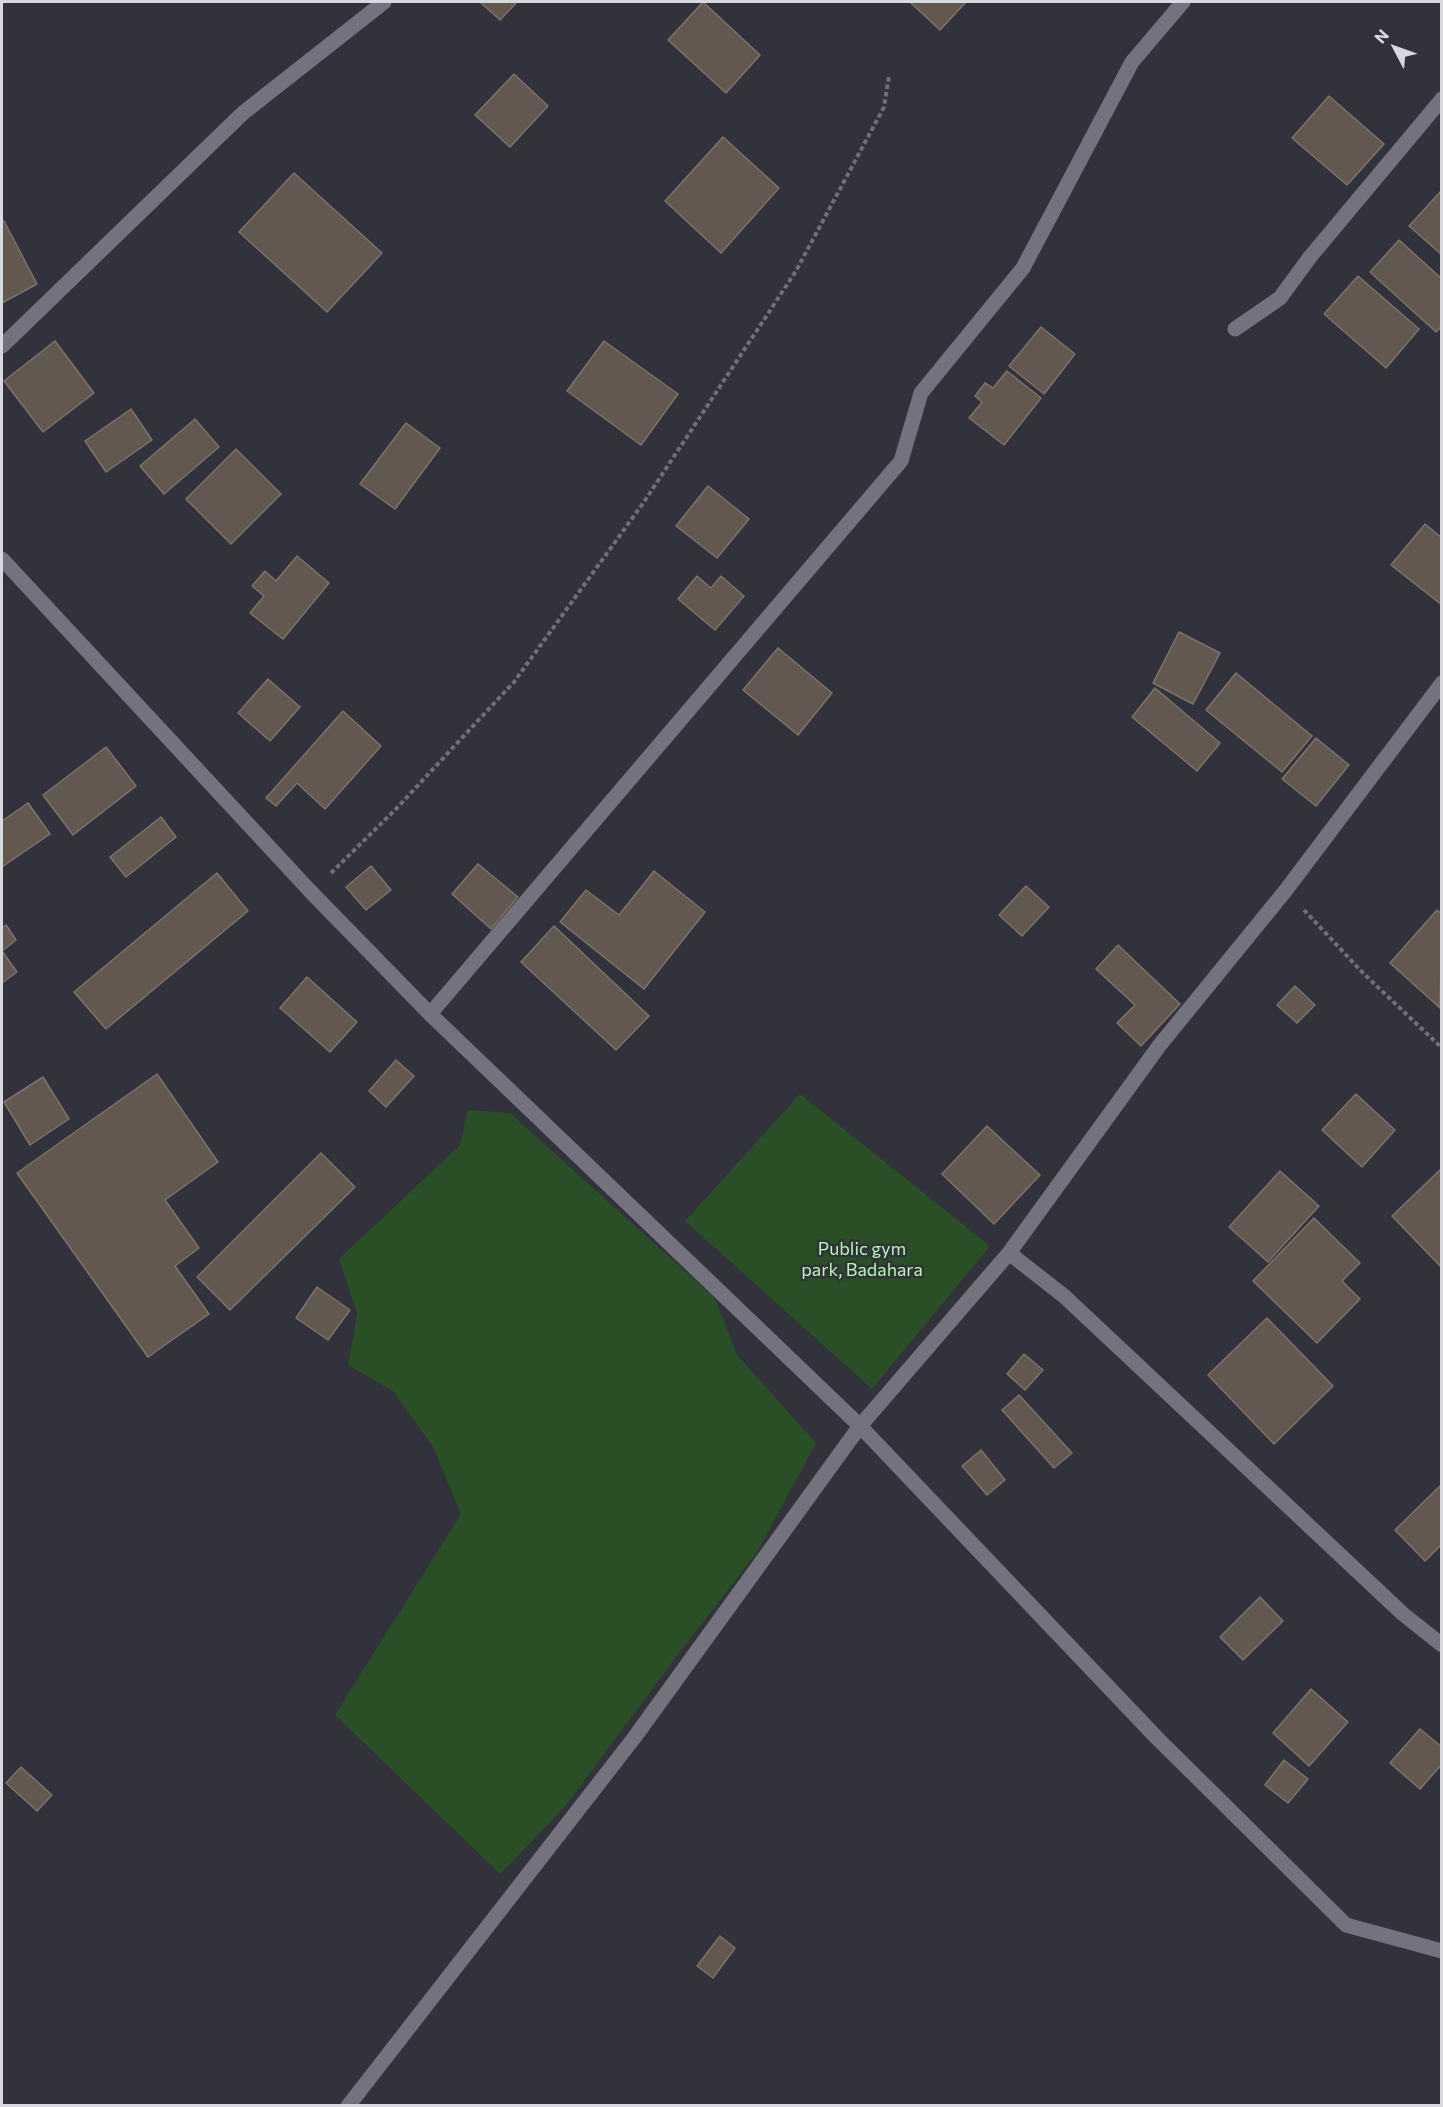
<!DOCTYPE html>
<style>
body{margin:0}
#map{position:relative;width:1443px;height:2107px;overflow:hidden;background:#32323c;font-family:Commissioner,sans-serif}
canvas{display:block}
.frame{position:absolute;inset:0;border:3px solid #d8d8df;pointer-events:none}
.north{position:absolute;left:1365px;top:18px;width:60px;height:60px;-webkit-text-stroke:4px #32323c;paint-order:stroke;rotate:311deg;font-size:16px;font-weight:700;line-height:24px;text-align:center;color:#d8d8df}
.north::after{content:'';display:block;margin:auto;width:21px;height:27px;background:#d8d8df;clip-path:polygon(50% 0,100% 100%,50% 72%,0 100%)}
</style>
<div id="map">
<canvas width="1443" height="2107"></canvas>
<div class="frame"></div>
<div class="north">N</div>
</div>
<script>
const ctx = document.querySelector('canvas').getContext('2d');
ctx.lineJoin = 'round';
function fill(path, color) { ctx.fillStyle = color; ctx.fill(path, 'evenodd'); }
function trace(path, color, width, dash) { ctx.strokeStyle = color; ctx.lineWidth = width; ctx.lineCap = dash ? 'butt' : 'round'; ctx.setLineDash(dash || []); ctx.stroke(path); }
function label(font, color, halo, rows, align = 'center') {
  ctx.font = font + ' Commissioner,sans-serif'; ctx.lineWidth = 5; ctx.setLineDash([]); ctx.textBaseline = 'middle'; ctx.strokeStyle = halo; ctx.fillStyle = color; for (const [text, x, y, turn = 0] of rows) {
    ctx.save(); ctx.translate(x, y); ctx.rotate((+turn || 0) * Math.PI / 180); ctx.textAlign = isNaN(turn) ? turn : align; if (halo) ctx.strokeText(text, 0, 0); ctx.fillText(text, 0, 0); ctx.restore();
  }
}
fill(new Path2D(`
 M800 1094 990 1246 872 1389 685 1221Z
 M468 1110 510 1113 715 1298 737 1355 816 1443 756 1554 676 1657 564 1808 500 1874 335 1715 461 1514 433 1447 393 1391 348 1365 357 1314 339 1259 460 1145Z`), '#2a4e25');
const building = new Path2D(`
 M480 2H517L500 20Z
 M703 2 760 55 726 93 668 40Z
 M910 2H966L940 30Z
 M514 74 548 106 510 147 475 115Z
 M1329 96 1384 144 1347 185 1292 138Z
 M723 137 779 188 721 253 665 201Z
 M294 173 382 253 327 312 239 232Z
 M1442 190V255L1409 226Z
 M4 221 37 284 2 303V222Z
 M1399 240 1442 279V326L1436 332 1370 272Z
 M1358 276 1419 329 1386 368 1324 314Z
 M1041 327 1075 354 1044 394 1009 366Z
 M55 341 94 393 43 432 4 381Z
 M604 341 678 394 641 445 567 391Z
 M1007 371 1041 398 1004 445 969 418 982 402 975 396 985 383 993 388Z
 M131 409 152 440 106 472 85 441Z
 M195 419 219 447 164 494 140 466Z
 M406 423 440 448 395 509 360 484Z
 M236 449 281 494 231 544 186 499Z
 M708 486 749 519 717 558 676 526Z
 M1425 524 1442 538V605L1391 565Z
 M297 556 329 583 283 639 250 613 264 596 252 586 265 571 276 581Z
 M697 576 711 588 721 576 744 596 715 630 678 599Z
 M1179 632 1220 653 1193 704 1153 683Z
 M778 648 832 693 798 735 743 690Z
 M1236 673 1312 736 1282 772 1206 710Z
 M268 679 300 707 270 741 238 713Z
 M1155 688 1220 743 1197 771 1132 717Z
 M343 711 381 746 325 809 297 783 276 806 266 798Z
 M1316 738 1349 765 1316 806 1282 779Z
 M106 747 136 786 73 835 43 795Z
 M28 803 50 834 2 867V821Z
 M161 817 176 837 126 877 110 857Z
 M478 864 518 897 491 929 452 894Z
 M371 866 391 890 366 910 346 887Z
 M654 871 705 912 644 989 560 922 586 890 619 915Z
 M217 873 248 911 106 1029 74 992Z
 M1026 886 1049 907 1022 936 999 915Z
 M1437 910 1442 914 1440 1008 1390 963Z
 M6 925 16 940 2 951 17 972 2 983V928Z
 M554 926 649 1016 616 1050 521 962Z
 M1118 945 1180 1004 1141 1046 1117 1023 1135 1005 1096 969Z
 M307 977 357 1022 330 1052 280 1008Z
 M1295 986 1315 1005 1297 1023 1277 1005Z
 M396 1060 414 1076 386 1107 369 1091Z
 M157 1074 218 1162 165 1200 199 1248 175 1266 209 1314 148 1357 17 1173Z
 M43 1077 69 1119 30 1145 4 1102Z
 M1356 1094 1395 1130 1362 1167 1322 1130Z
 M987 1126 1040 1175 994 1224 942 1174Z
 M321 1153 355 1187 230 1310 197 1277Z
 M1442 1168V1268L1392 1216Z
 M1280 1171 1319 1206 1268 1262 1229 1227Z
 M1314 1218 1360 1263 1342 1281 1360 1299 1317 1343 1253 1281Z
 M317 1287 350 1310 328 1340 296 1318Z
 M1267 1318 1333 1386 1274 1444 1208 1375Z
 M1024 1354 1043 1370 1025 1390 1007 1374Z
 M1019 1395 1072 1453 1054 1468 1002 1410Z
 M981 1450 1005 1480 987 1495 962 1466Z
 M1442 1484V1544L1425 1561 1395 1530Z
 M1260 1597 1283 1621 1243 1660 1220 1637Z
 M1311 1689 1348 1722 1309 1766 1273 1733Z
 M1420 1729 1442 1747V1764L1420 1789 1390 1763Z
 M1284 1760 1308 1779 1288 1803 1265 1785Z
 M21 1767 52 1795 37 1811 6 1783Z
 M720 1936 735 1948 713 1978 697 1966Z`);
fill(building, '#635850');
trace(building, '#7e736b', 1.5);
trace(new Path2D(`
 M331 873 395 810 514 682 644 502 796 271 884 107 889 76
 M1304 910 1363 973 1442 1048`), '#6f6f78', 4, [4.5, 3]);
trace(new Path2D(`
 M1235 329 1280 298 1310 257 1442 99
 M2 346 243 113 384 2
 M2 559 311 892 430 1014 860 1426 1156 1737 1346 1925 1442 1951
 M430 1014 901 461 921 393 1023 268 1132 62 1183 2
 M1009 1253 1064 1296 1403 1614 1442 1645
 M348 2106 634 1738 860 1426 1009 1253 1159 1046 1286 890 1442 683`), '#73727e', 15);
label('18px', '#b4faaa', '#32323c', [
 ["Public gym",862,1249],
 ["park, Badahara",862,1270]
]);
</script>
